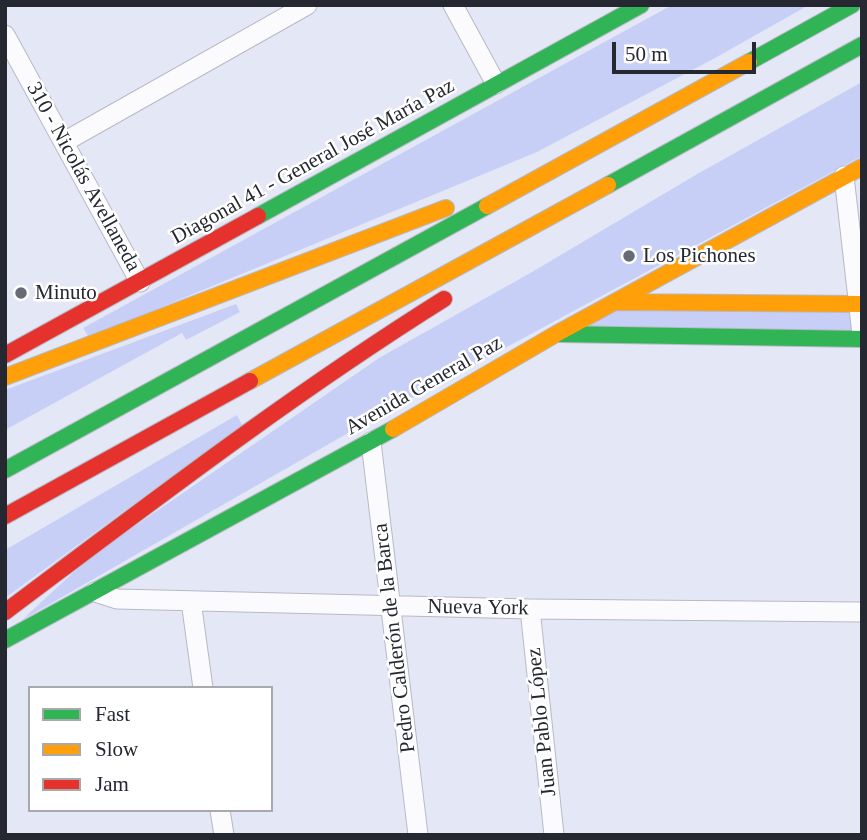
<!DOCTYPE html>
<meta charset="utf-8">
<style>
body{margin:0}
#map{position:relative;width:867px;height:840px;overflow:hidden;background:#e4e7f6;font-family:"Times New Roman",serif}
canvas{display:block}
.frame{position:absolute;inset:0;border:7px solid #252731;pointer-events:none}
.legend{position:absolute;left:28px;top:686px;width:245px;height:126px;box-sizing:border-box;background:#fff;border:2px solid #a8a9ad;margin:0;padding:9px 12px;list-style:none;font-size:21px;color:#252731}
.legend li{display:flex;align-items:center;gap:14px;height:35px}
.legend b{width:35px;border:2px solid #a8a9ad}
.scale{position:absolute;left:612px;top:42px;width:144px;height:32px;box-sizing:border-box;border:4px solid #252731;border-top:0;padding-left:9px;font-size:21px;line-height:24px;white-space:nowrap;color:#252731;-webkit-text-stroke:5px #fff;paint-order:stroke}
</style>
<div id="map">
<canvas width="867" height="840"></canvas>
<div class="frame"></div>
<ul class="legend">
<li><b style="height:9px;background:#30b455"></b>Fast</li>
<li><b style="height:9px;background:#ff9f0a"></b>Slow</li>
<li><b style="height:9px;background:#e5322d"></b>Jam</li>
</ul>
<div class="scale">50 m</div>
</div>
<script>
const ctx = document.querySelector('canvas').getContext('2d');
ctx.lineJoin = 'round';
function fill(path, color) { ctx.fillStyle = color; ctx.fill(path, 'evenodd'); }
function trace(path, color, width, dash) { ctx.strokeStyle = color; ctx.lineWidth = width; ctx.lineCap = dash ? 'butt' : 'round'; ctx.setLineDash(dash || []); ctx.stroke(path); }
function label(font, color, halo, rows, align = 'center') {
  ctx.font = font + ' "Times New Roman",serif'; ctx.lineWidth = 5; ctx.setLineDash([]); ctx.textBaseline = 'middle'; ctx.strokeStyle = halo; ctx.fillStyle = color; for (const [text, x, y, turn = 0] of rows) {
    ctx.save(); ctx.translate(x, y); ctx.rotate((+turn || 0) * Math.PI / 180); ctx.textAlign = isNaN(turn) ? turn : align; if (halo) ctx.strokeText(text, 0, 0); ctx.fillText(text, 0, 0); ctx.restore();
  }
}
fill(new Path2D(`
 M672 5H809L715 58 537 152 89 337 83 328Z
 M862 82V156L369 421 22 620 90 557 379 358 532 272 699 173Z
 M614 302 862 304V339L557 334Z
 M236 304 240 312 186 340 182 333 5 430V390Z
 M237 415 242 425 5 598V550Z`), '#c8cff7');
const street = new Path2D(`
 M453 5 496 84
 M5 35 140 282
 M64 142 307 5
 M844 176 862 334
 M371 442 418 835
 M95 592 117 599 530 609 862 612
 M191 601 203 688
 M530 609 554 835
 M220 810 224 835`);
const fast = new Path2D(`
 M749 62 852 5
 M608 185 862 45
 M258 216 641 5
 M558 334 862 339
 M5 470 487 206
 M5 640 393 429`);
const slow = new Path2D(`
 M487 206 749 62
 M615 302 862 304
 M5 377 446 208
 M250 381 608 185
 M393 429 556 334 862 167`);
const jam = new Path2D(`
 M5 355 258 216
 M5 516 250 381
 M5 612C149 504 291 395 444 299`);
trace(street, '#b7b9c5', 21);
trace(fast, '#b7b9c5', 18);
trace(slow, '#b7b9c5', 18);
trace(jam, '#b7b9c5', 18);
trace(street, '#fbfbfe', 19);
trace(fast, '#30b455', 16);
trace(slow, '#ff9f0a', 16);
trace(jam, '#e5322d', 16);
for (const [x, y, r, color] of [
 [629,256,7,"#686a76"],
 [21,293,7,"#686a76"]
]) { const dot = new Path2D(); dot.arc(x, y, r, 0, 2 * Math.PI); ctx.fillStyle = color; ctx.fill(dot); trace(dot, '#fff', 2.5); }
label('21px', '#252731', '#fff', [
 ["Diagonal 41 - General José María Paz",313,162,-29],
 ["310 - Nicolás Avellaneda",83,177,61],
 ["Avenida General Paz",424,386,-30],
 ["Nueva York",478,608,1],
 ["Pedro Calderón de la Barca",395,638,-97],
 ["Juan Pablo López",542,722,-96]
]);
label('21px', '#252731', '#fff', [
 ["Los Pichones",643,256],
 ["Minuto",35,293]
], 'left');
</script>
